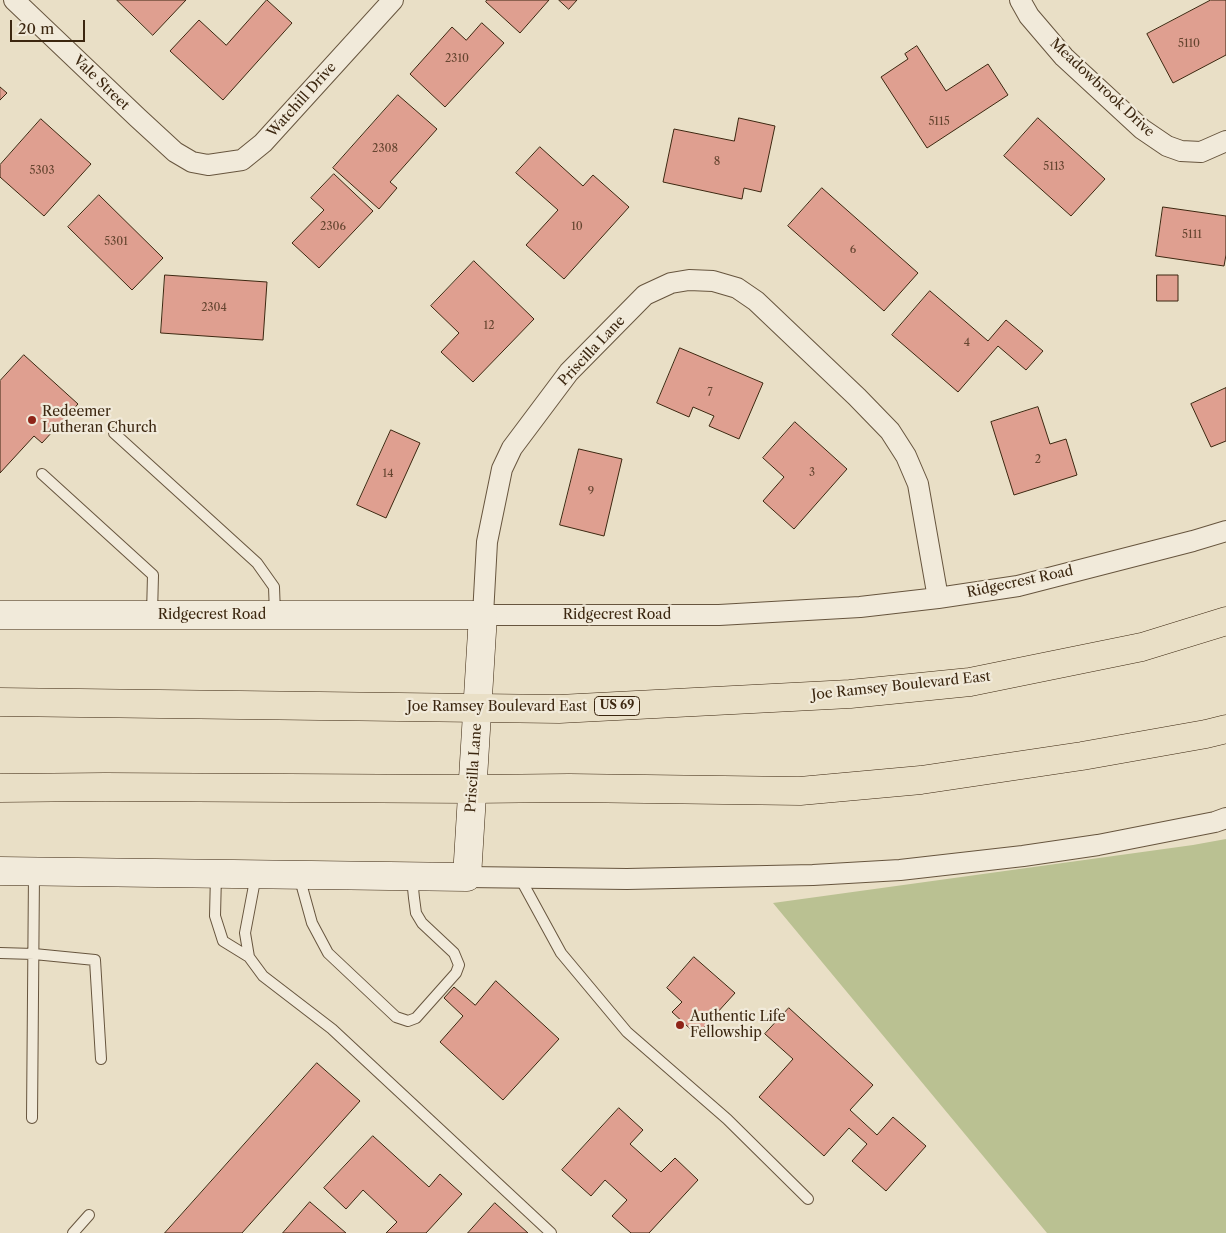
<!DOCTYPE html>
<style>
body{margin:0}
#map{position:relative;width:1226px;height:1233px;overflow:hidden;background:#e9dfc6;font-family:"Libre Caslon Text",serif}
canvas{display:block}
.scale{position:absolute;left:10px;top:20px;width:75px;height:22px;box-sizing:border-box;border:2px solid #3c2710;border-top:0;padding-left:6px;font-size:15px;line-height:18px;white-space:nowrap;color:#3c2710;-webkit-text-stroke:4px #f1eada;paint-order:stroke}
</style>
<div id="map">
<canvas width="1226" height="1233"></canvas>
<div class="scale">20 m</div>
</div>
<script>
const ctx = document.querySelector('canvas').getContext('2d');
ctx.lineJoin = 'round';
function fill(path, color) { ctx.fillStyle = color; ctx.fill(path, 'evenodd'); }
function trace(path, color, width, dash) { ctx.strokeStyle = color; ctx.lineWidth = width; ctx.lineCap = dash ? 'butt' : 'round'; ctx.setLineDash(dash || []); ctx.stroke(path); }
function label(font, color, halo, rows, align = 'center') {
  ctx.font = font + ' "Libre Caslon Text",serif'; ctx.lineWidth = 4.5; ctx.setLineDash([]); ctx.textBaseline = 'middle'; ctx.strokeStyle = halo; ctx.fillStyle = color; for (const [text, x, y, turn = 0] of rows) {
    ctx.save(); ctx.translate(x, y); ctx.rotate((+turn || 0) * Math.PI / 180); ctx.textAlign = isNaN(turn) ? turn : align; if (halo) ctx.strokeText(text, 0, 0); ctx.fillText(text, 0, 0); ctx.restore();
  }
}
fill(new Path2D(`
 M1226 839V1233H1047L773 903 1193 845Z`), '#bac192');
const building = new Path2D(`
 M117 0H186L153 35Z
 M267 0 292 23 223 100 170 51 199 20 226 45Z
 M487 0H549L520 33 486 2Z
 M559 0H577L569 9Z
 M1211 0H1226V55L1173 83 1147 34Z
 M482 23 504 43 445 107 410 74 452 27 466 40Z
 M917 46 946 91 988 64 1008 95 927 148 881 77 908 59 905 54Z
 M0 87 7 93 0 100Z
 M398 95 437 129 390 182 397 188 379 209 333 168Z
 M739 118 775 126 761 192 744 188 742 199 663 182 674 129 734 141Z
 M1038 118 1105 179 1071 216 1004 156Z
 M41 119 91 164 44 216 0 177V165Z
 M540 147 583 186 593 175 629 207 564 279 526 245 558 210 516 173Z
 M334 174 373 211 319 268 292 243 324 210 311 198Z
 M822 188 918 273 884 311 788 226Z
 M99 195 163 258 132 290 68 227Z
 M1163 207 1226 216V255L1224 266 1156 256Z
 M474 261 534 319 473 382 441 352 459 333 431 306Z
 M165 275 267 282 263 340 161 333Z
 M1157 275H1178V301H1157Z
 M930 291 988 341 1006 320 1043 351 1026 370 998 346 958 392 892 335Z
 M680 348 763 383 739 439 709 426 714 416 693 407 689 417 657 403Z
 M24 355 78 404 42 443 34 436 0 473V381Z
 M1226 388V441L1211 447 1191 404Z
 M1038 407 1050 444 1066 439 1077 475 1014 495 991 422Z
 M795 422 847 469 794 529 763 501 784 477 763 458Z
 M391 430 420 443 386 518 357 505Z
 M579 449 622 459 604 536 560 525Z
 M694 957 735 993 697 1035 672 1012 682 1002 667 988Z
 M496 981 559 1039 503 1100 440 1042 463 1016 444 998 454 987 475 1005Z
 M789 1008 873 1085 850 1110 877 1135 893 1117 926 1146 886 1191 852 1161 867 1144 849 1128 824 1156 759 1097 793 1059 765 1034Z
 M317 1063 360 1101 242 1233H165Z
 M619 1108 643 1130 630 1144 661 1172 675 1158 698 1180 649 1233H631L612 1216 627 1200 605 1180 591 1196 562 1170Z
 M373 1136 429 1187 440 1174 462 1194 426 1233H386L397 1222 363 1190 346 1209 324 1188Z
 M310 1202 346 1233H283Z
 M495 1203 528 1233H468Z`);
fill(building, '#df9f90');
trace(building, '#3c2710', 1);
const lane = new Path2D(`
 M114 433 257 563 274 587 275 614
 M42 474 153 575 152 614
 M216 875 215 916 223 941 249 957 263 976 332 1029 551 1233
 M299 876 312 923 328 953 396 1017 408 1021 416 1018 456 973 459 965 454 953 422 923 416 913 414 898 412 878
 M520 878 561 953 627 1032 727 1119 808 1199
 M0 953 34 954 95 960 101 1059
 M249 957 245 933 256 875
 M32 1118 34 873
 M73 1233 89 1215`);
const street = new Path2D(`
 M14 0 138 118 175 152 192 162 208 165 242 160 263 143 393 0
 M1020 0 1029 16 1064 57 1142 129 1167 146 1181 151 1201 152 1226 141
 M938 598 918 484 906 456 890 431 857 397 756 301 737 288 713 281 689 280 671 283 645 295 569 372 512 448 502 469 487 542 483 615H719L860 607 938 598 1018 586 1193 541 1226 531
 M467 877 627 879 813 875 900 870 1023 856 1098 845 1215 822 1226 818`);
const secondary = new Path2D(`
 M0 615H483L467 877 0 871`);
const highway = new Path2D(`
 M0 702 559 709 850 694 970 682 1142 647 1226 621
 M0 788 105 787 472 789 569 788 800 791 921 780 1082 756 1206 734 1226 729`);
trace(lane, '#67553e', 12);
trace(street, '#67553e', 22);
trace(secondary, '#3c2710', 29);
trace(highway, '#3c2710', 29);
trace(lane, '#f1eada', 10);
trace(street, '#f1eada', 20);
trace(secondary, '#f1eada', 28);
trace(highway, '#e9dfc6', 28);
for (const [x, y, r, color] of [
 [32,420,5,"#8f2418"],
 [680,1025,5,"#8f2418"]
]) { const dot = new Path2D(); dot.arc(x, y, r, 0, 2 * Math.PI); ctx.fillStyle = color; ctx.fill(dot); trace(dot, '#f1eada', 2); }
label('11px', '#654530', null, [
 ["5110",1189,44],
 ["2310",457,59],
 ["5115",939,122],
 ["2308",385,149],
 ["8",717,162],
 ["5113",1054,167],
 ["5303",42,171],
 ["2306",333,227],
 ["10",577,227],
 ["5111",1192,235],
 ["5301",116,242],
 ["6",853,250],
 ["2304",214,308],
 ["12",489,326],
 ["4",967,343],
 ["7",710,393],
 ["2",1038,460],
 ["3",812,473],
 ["14",388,474],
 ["9",591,492]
]);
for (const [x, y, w] of [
 [617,706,45]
]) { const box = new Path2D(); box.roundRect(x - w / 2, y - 9.5, w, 19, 4); ctx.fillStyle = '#f1eada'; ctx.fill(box); trace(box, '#3c2710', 1); }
label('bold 12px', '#3c2710', null, [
 ["US 69",617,706]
]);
label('14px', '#3c2710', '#f1eada', [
 ["Vale Street",101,83,44],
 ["Meadowbrook Drive",1102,88,43],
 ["Watchill Drive",302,100,-48],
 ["Priscilla Lane",592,351,-47],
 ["Ridgecrest Road",1020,582,-12],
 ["Ridgecrest Road",212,615],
 ["Ridgecrest Road",617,615],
 ["Joe Ramsey Boulevard East",901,686,-6],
 ["Joe Ramsey Boulevard East",497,707],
 ["Priscilla Lane",474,768,-86]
]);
label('14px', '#3c2710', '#f1eada', [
 ["Redeemer",42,412],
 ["Lutheran Church",42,428],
 ["Authentic Life",690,1017],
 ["Fellowship",690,1033]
], 'left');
</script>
